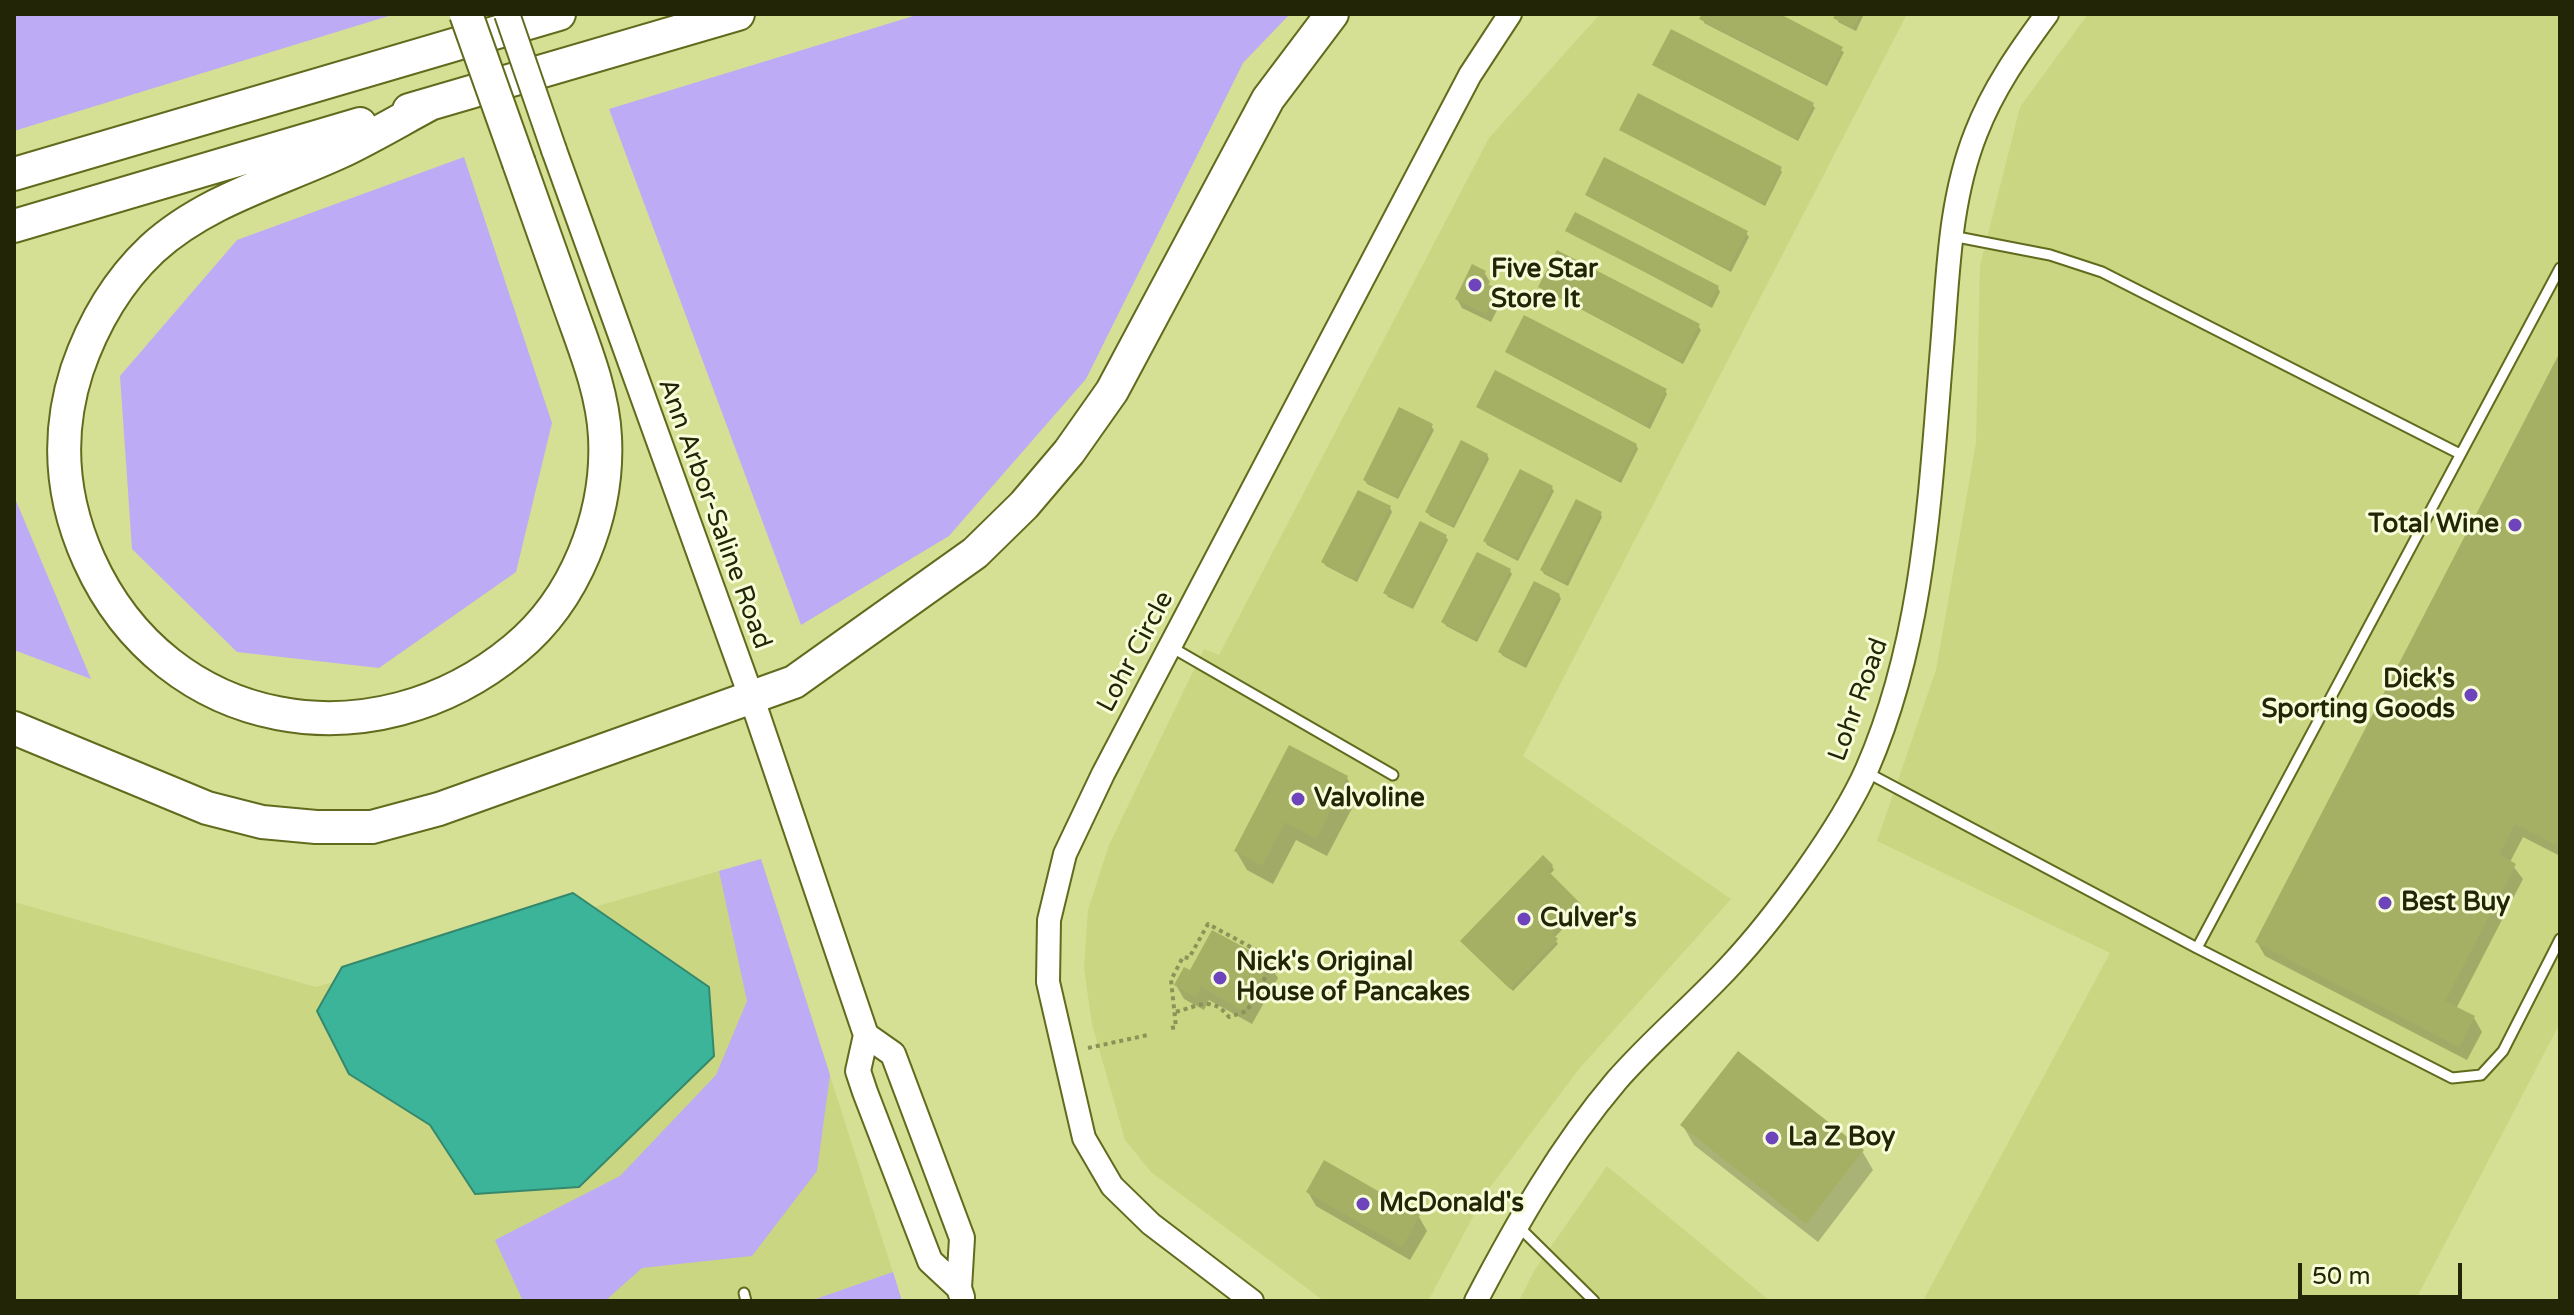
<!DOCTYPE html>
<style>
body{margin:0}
#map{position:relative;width:2574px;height:1315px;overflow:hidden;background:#d5e094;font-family:"Varela Round",sans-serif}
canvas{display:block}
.frame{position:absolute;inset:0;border:16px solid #222506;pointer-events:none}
.scale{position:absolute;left:2298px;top:1263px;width:164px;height:36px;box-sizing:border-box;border:4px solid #222506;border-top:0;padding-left:10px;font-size:24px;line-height:28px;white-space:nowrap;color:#222506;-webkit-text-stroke:6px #f7fdd8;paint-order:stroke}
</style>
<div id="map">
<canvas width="2574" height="1315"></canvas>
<div class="frame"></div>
<div class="scale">50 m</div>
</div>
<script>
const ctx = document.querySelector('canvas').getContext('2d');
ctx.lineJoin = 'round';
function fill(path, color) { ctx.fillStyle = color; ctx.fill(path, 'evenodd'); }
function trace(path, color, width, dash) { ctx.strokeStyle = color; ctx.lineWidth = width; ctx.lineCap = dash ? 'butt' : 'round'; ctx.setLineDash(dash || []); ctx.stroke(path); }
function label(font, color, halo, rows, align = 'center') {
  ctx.font = font + ' "Varela Round",sans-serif'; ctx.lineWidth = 6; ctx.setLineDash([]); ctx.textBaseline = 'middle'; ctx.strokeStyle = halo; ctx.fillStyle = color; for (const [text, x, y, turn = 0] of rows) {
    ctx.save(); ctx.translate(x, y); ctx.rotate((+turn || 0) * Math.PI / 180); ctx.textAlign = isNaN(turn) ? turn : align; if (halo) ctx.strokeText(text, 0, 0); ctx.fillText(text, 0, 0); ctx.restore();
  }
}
fill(new Path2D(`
 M1600 14H1907L1523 756 1731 899 1579 1069 1485 1194 1428 1301H1324L1151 1172 1125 1140 1092 1024 1084 968 1088 910 1109 845 1204 649 1219 655 1489 138Z
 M2088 14H2560V1023L2415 1301H1923L2110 953 1877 841 1936 670 1976 443 1980 266 2020 107Z
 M761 859 902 1301H14V902L316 987Z
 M1607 1166 1770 1301H1519L1534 1271Z`), '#cad681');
fill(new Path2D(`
 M14 14H395L14 131Z
 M920 14H1290L1243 63 1086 379 949 536 801 625 609 109Z
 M464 157 552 423 516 572 379 668 237 652 132 549 120 376 237 240Z
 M14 496 91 679 14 650Z
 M761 859 830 1075 817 1171 752 1256 642 1268 605 1301H523L495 1240 620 1176 716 1075 747 1001 719 871Z
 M893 1272 902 1301H810Z`), '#bdabf6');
const water = new Path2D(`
 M573 893 709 987 714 1056 579 1187 475 1194 430 1125 349 1074 317 1011 342 967Z`);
fill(water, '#3cb499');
trace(water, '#34896d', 2);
fill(new Path2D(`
 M1704 14H1775L1844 52 1827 86 1704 23Z
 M1838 14H1864L1856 31 1838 22Z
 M1654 65 1812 104 1815 108 1798 141Z
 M1622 130 1780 169 1782 172 1765 206Z
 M1587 195 1746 233 1749 237 1731 272Z
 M1568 231 1718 288 1720 292 1712 308Z
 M1484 272 1490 282 1487 286 1497 291 1502 300 1491 322 1462 308 1457 299Z
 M1540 287 1698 326 1701 330 1683 364Z
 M1507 352 1665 391 1667 394 1650 429Z
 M2560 356V856L2523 837 2510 862 2523 879 2456 1009 2474 1018 2482 1032 2467 1060 2265 956 2257 942Z
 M1478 407 1636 445 1638 449 1621 483Z
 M1431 426 1434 430 1398 499 1367 484 1365 480Z
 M1487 455 1489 459 1454 528 1430 516 1427 512Z
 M1551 487 1554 491 1518 561 1487 545 1485 541Z
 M1390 508 1392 512 1357 582 1326 566 1323 562Z
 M1600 513 1602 517 1568 586 1544 574 1542 570Z
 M1446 537 1448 540 1413 609 1388 597 1386 593Z
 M1509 570 1512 574 1477 642 1446 626 1444 622Z
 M1559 595 1561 599 1526 668 1503 656 1500 652Z
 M1347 778 1358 797 1327 856 1296 840 1273 884 1247 870 1236 851Z
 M1552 866 1554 870 1549 875 1582 909 1554 938 1558 944 1513 991 1465 945Z
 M1269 964 1278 978 1252 1024 1209 1000 1204 1010 1184 999 1176 985 1191 973Z
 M1683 1126 1862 1151 1873 1170 1818 1242 1694 1145Z
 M1308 1192 1419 1217 1427 1231 1410 1260 1316 1206Z`), '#0003');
fill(new Path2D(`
 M1702 14H1780L1843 47 1825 83 1699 19Z
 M1836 14H1861L1853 28 1833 18Z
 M1671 29 1814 103 1796 139 1652 65Z
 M1638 93 1782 167 1763 204 1619 130Z
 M1604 157 1748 231 1728 269 1585 195Z
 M1575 212 1719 286 1709 305 1565 231Z
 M1557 250 1700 324 1681 361 1538 287Z
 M1472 264 1486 271 1481 281 1498 289 1486 314 1455 299Z
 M1524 315 1667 389 1647 426 1505 352Z
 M2560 352V847L2515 824 2499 854 2516 864 2445 1001 2475 1016 2459 1047 2255 942Z
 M1495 370 1637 444 1618 481 1476 407Z
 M1399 407 1433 424 1396 497 1363 480Z
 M1461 440 1488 454 1452 526 1425 512Z
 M1520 469 1553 486 1516 558 1483 541Z
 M1358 490 1391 506 1354 579 1321 562Z
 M1576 499 1602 512 1565 583 1540 570Z
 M1420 521 1447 535 1411 607 1383 593Z
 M1477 552 1511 569 1475 639 1441 622Z
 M1534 581 1560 594 1524 665 1498 652Z
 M1289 745 1348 776 1316 839 1285 822 1262 866 1234 851Z
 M1543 855 1553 865 1548 871 1581 904 1552 934 1558 939 1510 989 1460 941Z
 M1212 930 1271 962 1244 1011 1201 987 1196 997 1174 985 1184 967 1190 970Z
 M1738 1051 1864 1150 1806 1224 1680 1125Z
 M1324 1160 1420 1215 1402 1247 1306 1192Z`), '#a6b065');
const service = new Path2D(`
 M1952 236 2050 255 2102 272 2460 454
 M1171 647 1393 775
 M1866 772 2197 948 2560 268
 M2197 948 2452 1078 2481 1075 2503 1051 2560 939
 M1519 1227 1594 1301
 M744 1293 746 1301`);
const tertiary = new Path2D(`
 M1252 1301 1151 1224 1112 1186 1084 1138 1048 982 1049 920 1065 854 1103 774 1470 75 1510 14
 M1476 1301C1517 1223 1560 1147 1617 1080 1652 1040 1694 1005 1730 966 1774 919 1841 828 1867 769 1925 636 1930 491 1942 348 1948 276 1949 201 1976 133 1993 89 2019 52 2047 14`);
const secondary = new Path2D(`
 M554 150 752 699 866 1035 858 1071 865 1092 930 1261 959 1288
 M866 1035 893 1054 962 1238 959 1288 962 1297`);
const motorway = new Path2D(`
 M430 104C400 120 370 138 340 152 277 181 204 201 152 249 117 282 92 326 77 370 56 435 61 498 89 560 167 733 374 766 515 649 575 600 609 515 605 437 603 393 585 349 570 307 553 259 536 211 519 163
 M409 110 738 14
 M14 174 559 14
 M14 226 360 124
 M14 728 207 808 262 822 316 827H372L439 809 794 682 975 553 1024 505 1069 452 1112 391 1268 99 1332 14`);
trace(service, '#626a1d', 13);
trace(tertiary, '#626a1d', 26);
trace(secondary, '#626a1d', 28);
trace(motorway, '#626a1d', 36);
trace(new Path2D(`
 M1171 1028 1176 1027 1171 980 1183 957 1189 958 1208 924 1271 958 1272 965 1247 1011 1229 1017C1211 995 1200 1006 1175 1012
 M1088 1048 1148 1035`), '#8b9359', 4, [4, 4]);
trace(service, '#fff', 9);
trace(tertiary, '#fff', 22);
trace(secondary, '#fff', 24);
trace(motorway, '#fff', 32);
const secondaryBridge = new Path2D(`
 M507 14 554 150`);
const motorwayBridge = new Path2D(`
 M466 14 519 163`);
trace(secondaryBridge, '#626a1d', 28, []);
trace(motorwayBridge, '#626a1d', 36, []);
trace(secondaryBridge, '#fff', 24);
trace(motorwayBridge, '#fff', 32);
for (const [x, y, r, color] of [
 [1475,285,8,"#6e44bc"],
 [2515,525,8,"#6e44bc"],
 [2471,695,8,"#6e44bc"],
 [1298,799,8,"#6e44bc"],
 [2385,903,8,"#6e44bc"],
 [1524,919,8,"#6e44bc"],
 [1220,978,8,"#6e44bc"],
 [1772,1138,8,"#6e44bc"],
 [1363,1204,8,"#6e44bc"]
]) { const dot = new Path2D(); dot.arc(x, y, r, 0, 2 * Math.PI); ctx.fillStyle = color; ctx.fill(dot); trace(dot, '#f7fdd8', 3); }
label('bold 26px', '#222506', '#f7fdd8', [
 ["Five Star",1491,270],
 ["Store It",1491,300],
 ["Total Wine",2499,525,"right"],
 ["Dick's",2455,680,"right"],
 ["Sporting Goods",2455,710,"right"],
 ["Valvoline",1314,799],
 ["Best Buy",2401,903],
 ["Culver's",1540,919],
 ["Nick's Original",1236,963],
 ["House of Pancakes",1236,993],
 ["La Z Boy",1788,1138],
 ["McDonald's",1379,1204]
], 'left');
label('26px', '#222506', '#f7fdd8', [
 ["Ann Arbor-Saline Road",714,514,70],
 ["Lohr Circle",1136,652,-62],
 ["Lohr Road",1859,700,-70]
]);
</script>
